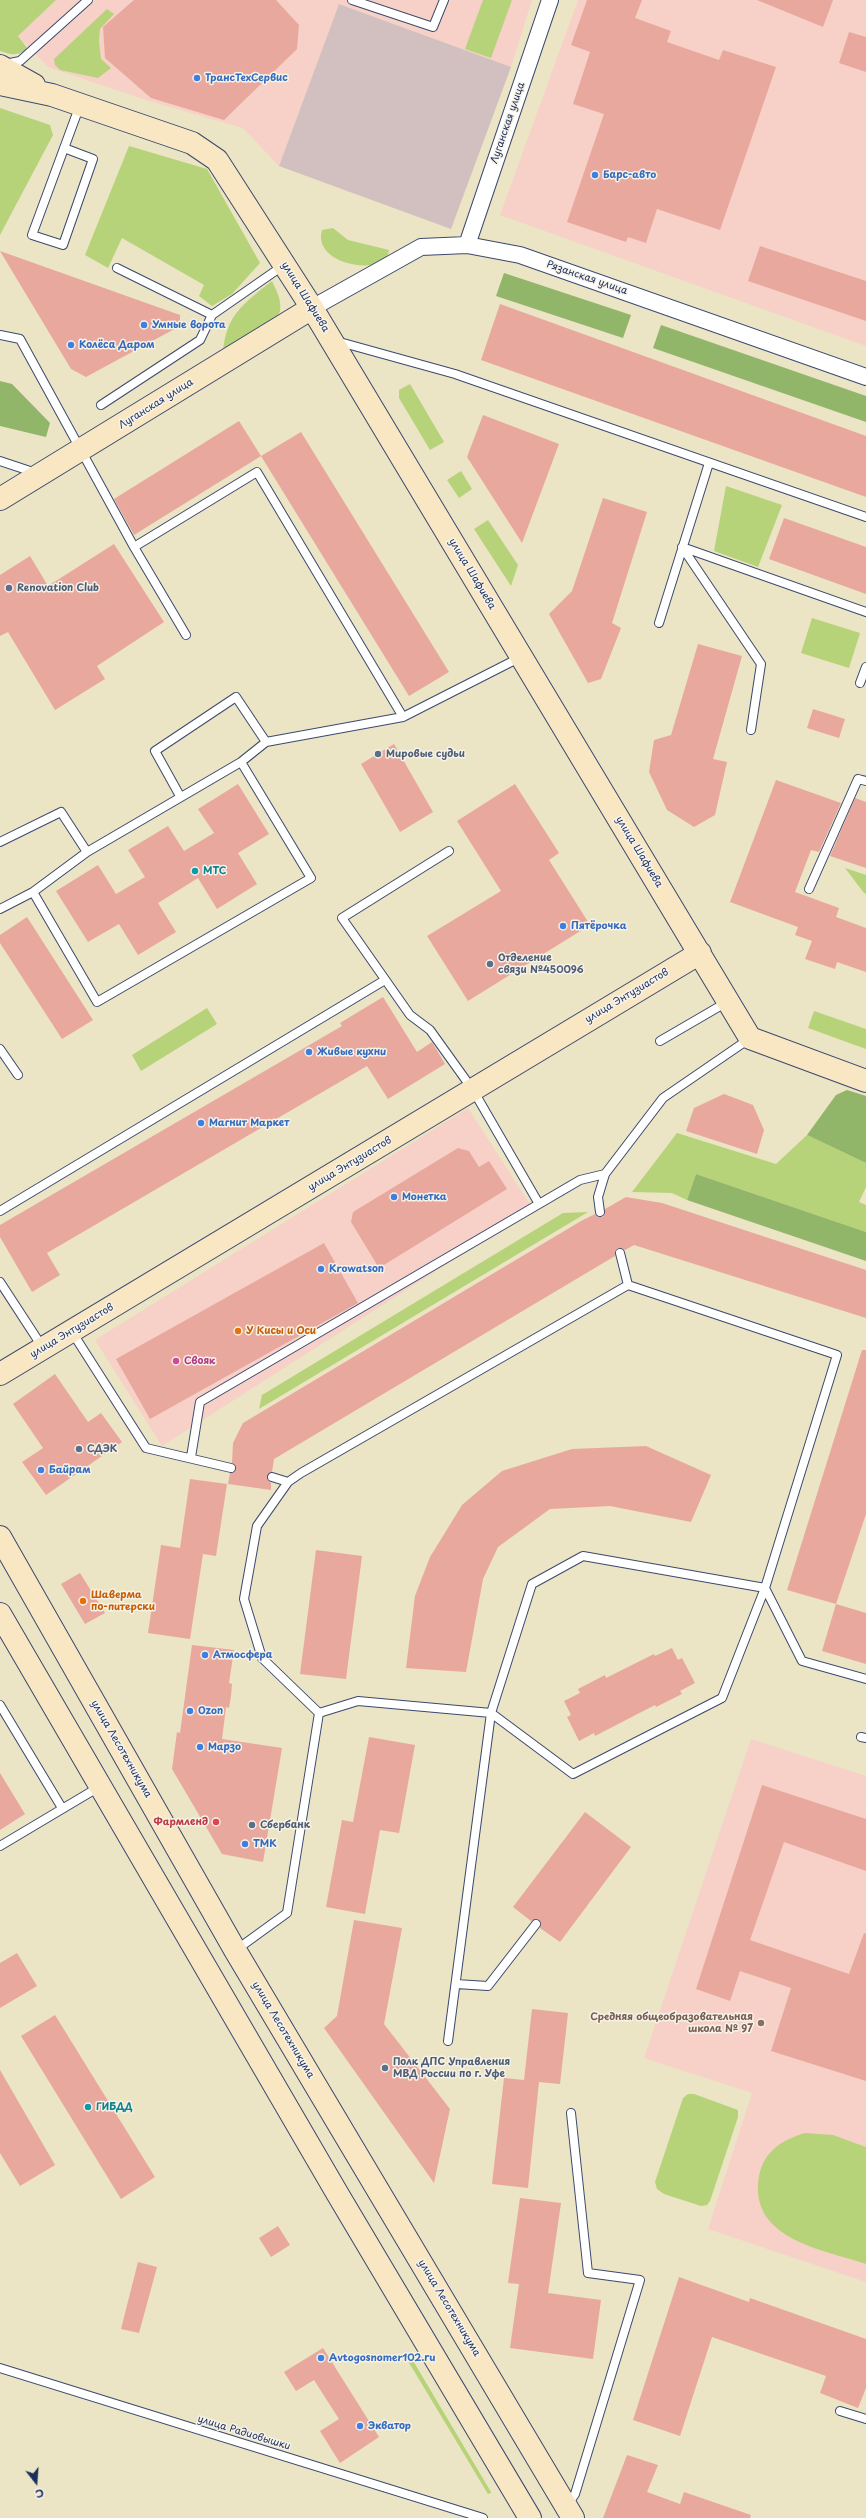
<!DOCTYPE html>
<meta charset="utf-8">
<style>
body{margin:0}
#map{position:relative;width:866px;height:2518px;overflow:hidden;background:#ebe4c5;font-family:"Playpen Sans",sans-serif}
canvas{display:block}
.north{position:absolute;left:16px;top:2462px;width:40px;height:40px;-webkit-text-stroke:3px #f7f3e8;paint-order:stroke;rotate:163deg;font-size:11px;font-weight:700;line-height:16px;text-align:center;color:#1b2f5e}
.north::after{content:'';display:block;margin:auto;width:14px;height:18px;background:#1b2f5e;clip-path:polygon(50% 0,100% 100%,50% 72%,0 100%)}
</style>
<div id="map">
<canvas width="866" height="2518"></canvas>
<div class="north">С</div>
</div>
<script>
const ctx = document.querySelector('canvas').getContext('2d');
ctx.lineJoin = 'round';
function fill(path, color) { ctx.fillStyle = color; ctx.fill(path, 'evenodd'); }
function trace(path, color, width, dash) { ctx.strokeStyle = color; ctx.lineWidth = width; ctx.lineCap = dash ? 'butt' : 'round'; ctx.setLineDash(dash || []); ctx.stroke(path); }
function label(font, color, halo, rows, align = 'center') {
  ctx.font = font + ' "Playpen Sans",sans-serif'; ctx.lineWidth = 3; ctx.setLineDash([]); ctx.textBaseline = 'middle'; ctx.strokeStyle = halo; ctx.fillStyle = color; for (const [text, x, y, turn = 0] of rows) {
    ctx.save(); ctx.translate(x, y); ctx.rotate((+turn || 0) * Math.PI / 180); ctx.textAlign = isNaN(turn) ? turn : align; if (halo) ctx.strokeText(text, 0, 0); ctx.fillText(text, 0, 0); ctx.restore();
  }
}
fill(new Path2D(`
 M56 0H532L511 67 339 4 279 166 243 128 146 100 48 67 18 36Z
 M578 0H866V346L500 215Z
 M468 1108 533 1209 162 1446 95 1340Z
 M751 1739 866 1776V2282L708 2229 752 2093 644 2058Z`), '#f7d1c7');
fill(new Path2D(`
 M339 4 511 67 451 229 279 166Z`), '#d2bfc0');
fill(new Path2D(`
 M0 0H56L18 36 28 49C17 56 12 55 0 51Z
 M483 0H512L491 58 465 49Z
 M107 9 114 14 100 29 99 41 101 59 111 68 98 78 60 70 55 65 54 59Z
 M0 108 50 125 53 135 0 235Z
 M129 146 207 169 260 263 232 294 212 306 199 296 204 285 122 238 108 268 85 255Z
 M333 228 348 240 389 250 387 258C383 260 379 263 376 264 354 270 314 257 322 230Z
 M272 281C276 290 282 300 280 311 277 324 236 345 223 352 226 315 244 303 272 281Z
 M410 384 444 442 430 450 399 398V390Z
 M461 471 472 489 459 498 447 480Z
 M726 486 782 505 758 567 714 551Z
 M488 520 518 565 511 586 474 529Z
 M812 618 860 633 849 668 801 653Z
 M845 868 866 875V894L864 893Z
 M207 1008 217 1024 141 1071 132 1055Z
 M814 1011 866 1029V1049L808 1028Z
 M677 1133 776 1164 807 1135 866 1163V1187L859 1202 866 1205V1232L696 1174 687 1200 672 1193 632 1192Z
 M588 1212 259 1409 262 1395 563 1213Z
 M688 2094H694L738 2110V2117L710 2201 707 2205 701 2206 664 2194 657 2189 655 2182 683 2098Z
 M805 2133 833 2135 866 2147V2264C821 2249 748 2239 759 2176 764 2151 782 2140 805 2133Z
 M412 2359 491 2492H492L488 2494 408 2361Z`), '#b7d379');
fill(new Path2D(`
 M504 273 631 315 623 338 496 296Z
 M661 325 866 396V422L653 348Z
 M0 381 12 384 50 423 46 437 0 426Z
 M847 1090 866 1096V1163L807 1135 836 1095Z
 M696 1174 866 1232V1261L687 1200Z`), '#91b569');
fill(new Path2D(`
 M134 0H276L299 25 297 49 224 120 151 98 105 58 103 27Z
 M587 0H642L635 18 671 31 667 42 719 60 723 50 776 67 720 230 657 209 646 243 628 237 626 242 567 222 604 114 573 104 590 52 571 45Z
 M757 0H833L823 27Z
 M849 32 866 37V72L839 63Z
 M760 246 866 281V321L748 281Z
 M0 251 180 315V326L86 377 71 369Z
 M500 304 866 436V497L481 360Z
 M483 415 559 444 522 543 467 457Z
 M239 421 261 456 134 535 114 499Z
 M301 432 449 672 409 696 261 456Z
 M603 498 647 512 612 623 621 628 601 679 588 683 549 614 572 591Z
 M784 518 866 547V594L769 559Z
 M114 544 164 622 97 666 105 679 55 710 8 632 0 636V575L30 556 48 586Z
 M698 644 742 656 713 759 727 762 715 815 694 827 667 810 649 772 654 740 671 735Z
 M813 709 845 719 839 738 807 728Z
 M394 744 433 812 400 832 361 764Z
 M776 780 841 803 819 852 811 850 795 892 839 908 836 917 866 928V972L837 962 835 969 805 959 812 941 795 935 798 927 730 902Z
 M238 784 269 834 238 853 257 884 217 909 198 878 158 903 176 932 138 955 119 924 88 942 56 891 98 865 116 894 145 877 128 850 168 826 184 851 214 833 198 809Z
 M515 784 559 853 549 860 590 925 468 1001 427 936 501 891 457 821Z
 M855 798 866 802V868L830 856Z
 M27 917 93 1020 62 1039 0 943V935Z
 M383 997 417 1052 432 1042 445 1064 388 1099 367 1066 47 1253 60 1275 32 1292 0 1237V1225L342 1026 340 1023Z
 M724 1094 753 1105 764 1130 757 1154 686 1131 694 1108Z
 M458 1148 469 1151 479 1167 489 1161 507 1189 379 1268 351 1222 353 1212Z
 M626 1197 662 1203 866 1270V1318L634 1245 625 1250 618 1248 615 1251V1256L274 1459 272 1472 267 1476 271 1483V1490L228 1484 230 1473 236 1469 232 1463 233 1443 243 1423 581 1221 595 1214 598 1217H603L605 1209Z
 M324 1243 358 1303 150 1419 116 1359Z
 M862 1350H866V1514L836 1604 787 1590Z
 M55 1374 88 1422 101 1413 122 1442 46 1495 22 1462 43 1448 13 1404Z
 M646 1446 711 1475 691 1522 610 1506 550 1509 498 1547 483 1579 466 1672 406 1668 415 1596 430 1557 462 1505 502 1471 572 1449Z
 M190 1479 227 1484 216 1556 203 1554 190 1639 148 1633 161 1545 180 1548Z
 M316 1550 362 1556 346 1679 300 1674Z
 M80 1573 105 1613 85 1624 61 1584Z
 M836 1604 866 1613V1664L822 1651Z
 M192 1645 234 1650 229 1683 232 1684 231 1696 229 1708 226 1707 222 1739 282 1748 263 1862 222 1854 172 1769 177 1732 180 1733Z
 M672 1648 678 1660 682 1658 695 1683 680 1691 682 1694 656 1707 655 1705 595 1736 594 1733 579 1741 567 1717 571 1715 564 1701 580 1693 578 1689 605 1675 606 1678 654 1654 655 1656Z
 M369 1737 415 1745 399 1833 380 1830 365 1914 326 1907 342 1820 353 1822Z
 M0 1773 25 1814 0 1830Z
 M762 1785 866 1819V1871L784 1842 750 1940 849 1974 864 1933 866 1934V2081L771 2051 791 1988 740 1971 730 2001 696 1989Z
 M585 1812 631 1847 560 1942 540 1928 539 1919 531 1921 513 1907Z
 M354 1920 402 1928 384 2024 450 2109 434 2183 324 2028 337 2016Z
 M17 1953 37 1986 0 2008V1963Z
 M532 2009 568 2013 560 2084 539 2082 528 2188 492 2184 504 2078 524 2080Z
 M55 2015 155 2177 121 2199 21 2036Z
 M0 2070 55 2165 20 2186 0 2153Z
 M520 2198 561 2203 548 2293 601 2300 593 2359 510 2348 519 2284 508 2283Z
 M278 2226 290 2245 271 2257 259 2238Z
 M138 2262 157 2267 139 2333 121 2329Z
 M679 2277 749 2302 750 2298 866 2339V2388L858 2408 820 2393 826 2376 712 2337 680 2436 633 2420Z
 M323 2348 379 2437 340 2463 320 2431 339 2419 314 2380 296 2391 284 2372Z
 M627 2455 658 2465 647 2492 680 2504 684 2492 751 2515 750 2518H603Z`), '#e9a89e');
const lane = new Path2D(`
 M352 0 433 27 444 0
 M5 64 20 61 88 0
 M64 148 93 159 63 245 32 235 80 105
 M117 268 212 315 284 265
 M0 335 20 339 134 547
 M336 341 455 374 866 517
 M101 405 200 340 212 315
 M0 461 36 473
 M682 547 761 664 751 730
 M682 547 866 612
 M659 623 709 463
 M186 635 134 547 257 472 403 717 521 657
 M860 683 866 667
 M180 796 155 751 236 697 266 742
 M0 842 61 812 87 852
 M449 851 342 918 410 1015 430 1030 473 1090 539 1204 580 1180 605 1174
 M809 889 858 779 866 781
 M33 892 97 1002 311 878 241 762
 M0 909 33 892 87 852 241 762 266 742 403 717
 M660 1041 727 1002
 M0 1049 18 1075
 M0 1211 385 980
 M600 1212 598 1197 605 1174 663 1098 749 1039
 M620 1253 628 1285
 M0 1282 43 1348
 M72 1332 146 1448 231 1468
 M191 1457 200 1402 539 1204
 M272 1477 288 1482
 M0 1705 62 1808
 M861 1737 866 1738
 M0 1846 99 1787
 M236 1950 287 1913 319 1713 358 1701 491 1713 573 1774 722 1698 765 1588 837 1355 628 1285 301 1473 288 1482 257 1526 244 1599 262 1658 319 1713
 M456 1984 488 1986 536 1924
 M448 2041 491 1713 532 1584 583 1556 765 1588 802 1661 866 1679
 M0 2368 483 2518
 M840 2411 866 2419
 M567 2506 575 2494 640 2280 588 2273 571 2113`);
const street = new Path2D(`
 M467 245 550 0
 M312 308 421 247 467 245 520 255 866 377`);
const secondary = new Path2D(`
 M0 66 34 85
 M0 84 52 95 192 143 217 160 312 308 750 1038 866 1081
 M0 499 312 308
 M0 1374 700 953
 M0 1537 235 1950 573 2518
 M0 1614 337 2193 530 2518`);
trace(lane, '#3a4a6d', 10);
trace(street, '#3a4a6d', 18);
trace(secondary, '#3a4a6d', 24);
trace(lane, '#fff', 8);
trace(street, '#fff', 16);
trace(secondary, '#f9e7c3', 22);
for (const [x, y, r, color] of [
 [197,78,4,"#3f7fe0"],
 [595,175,4,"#3f7fe0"],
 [144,325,4,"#3f7fe0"],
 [71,345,4,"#3f7fe0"],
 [9,588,4,"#5c6f8a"],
 [378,754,4,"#5c6f8a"],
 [195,871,4,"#0f9aa8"],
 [563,926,4,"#3f7fe0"],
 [490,964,4,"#5c6f8a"],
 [309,1052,4,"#3f7fe0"],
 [201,1123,4,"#3f7fe0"],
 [394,1197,4,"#3f7fe0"],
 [321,1269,4,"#3f7fe0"],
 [238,1331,4,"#e8710a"],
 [176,1361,4,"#d1479c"],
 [79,1449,4,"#5c6f8a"],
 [41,1470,4,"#3f7fe0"],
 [83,1601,4,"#e8710a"],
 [205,1655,4,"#3f7fe0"],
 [190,1711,4,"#3f7fe0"],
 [200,1747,4,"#3f7fe0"],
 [216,1822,4,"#e0444e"],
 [252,1825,4,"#5c6f8a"],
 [245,1844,4,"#3f7fe0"],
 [761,2023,4,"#8d6e63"],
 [385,2068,4,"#5c6f8a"],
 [88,2107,4,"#0f9aa8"],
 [321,2358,4,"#3f7fe0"],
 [360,2426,4,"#3f7fe0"]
]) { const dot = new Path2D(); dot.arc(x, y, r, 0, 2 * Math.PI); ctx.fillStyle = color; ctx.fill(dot); trace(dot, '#f7f3e8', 1.5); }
label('bold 10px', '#366cbe', '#f7f3e8', [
 ["ТрансТехСервис",205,78],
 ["Барс-авто",603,175],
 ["Умные ворота",152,325],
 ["Колёса Даром",79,345],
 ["Пятёрочка",571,926],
 ["Живые кухни",317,1052],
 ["Магнит Маркет",209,1123],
 ["Монетка",402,1197],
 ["Krowatson",329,1269],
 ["Байрам",49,1470],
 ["Атмосфера",213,1655],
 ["Ozon",198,1711],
 ["Марзо",208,1747],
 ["ТМК",253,1844],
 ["Avtogosnomer102.ru",329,2358],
 ["Экватор",368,2426]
], 'left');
label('10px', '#1b2f5e', '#f7f3e8', [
 ["Луганская улица",508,123,-71],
 ["Рязанская улица",587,278,19],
 ["улица Шафиева",305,297,58],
 ["Луганская улица",156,404,-32],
 ["улица Шафиева",472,574,59],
 ["улица Шафиева",639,852,59],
 ["улица Энтузиастов",627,996,-31],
 ["улица Энтузиастов",350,1164,-31],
 ["улица Энтузиастов",72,1331,-31],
 ["улица Лесотехникума",121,1749,60],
 ["улица Лесотехникума",283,2030,59],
 ["улица Лесотехникума",449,2308,59],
 ["улица Радиовышки",244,2433,17]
]);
label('bold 10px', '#4e5e75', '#f7f3e8', [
 ["Renovation Club",17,588],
 ["Мировые судьи",386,754],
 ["Отделение",498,958],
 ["связи №450096",498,970],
 ["СДЭК",87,1449],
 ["Сбербанк",260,1825],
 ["Полк ДПС Управления",393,2062],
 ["МВД России по г. Уфе",393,2074]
], 'left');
label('bold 10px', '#0d838f', '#f7f3e8', [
 ["МТС",203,871],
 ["ГИБДД",96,2107]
], 'left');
label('bold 10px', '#c56008', '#f7f3e8', [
 ["У Кисы и Оси",246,1331],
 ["Шаверма",91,1595],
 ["по-питерски",91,1607]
], 'left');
label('bold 10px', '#b23c85', '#f7f3e8', [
 ["Свояк",184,1361]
], 'left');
label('bold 10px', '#be3a42', '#f7f3e8', [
 ["Фармленд",208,1822]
], 'right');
label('bold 10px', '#785e54', '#f7f3e8', [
 ["Средняя общеобразовательная",753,2017],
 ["школа № 97",753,2029]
], 'right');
</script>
